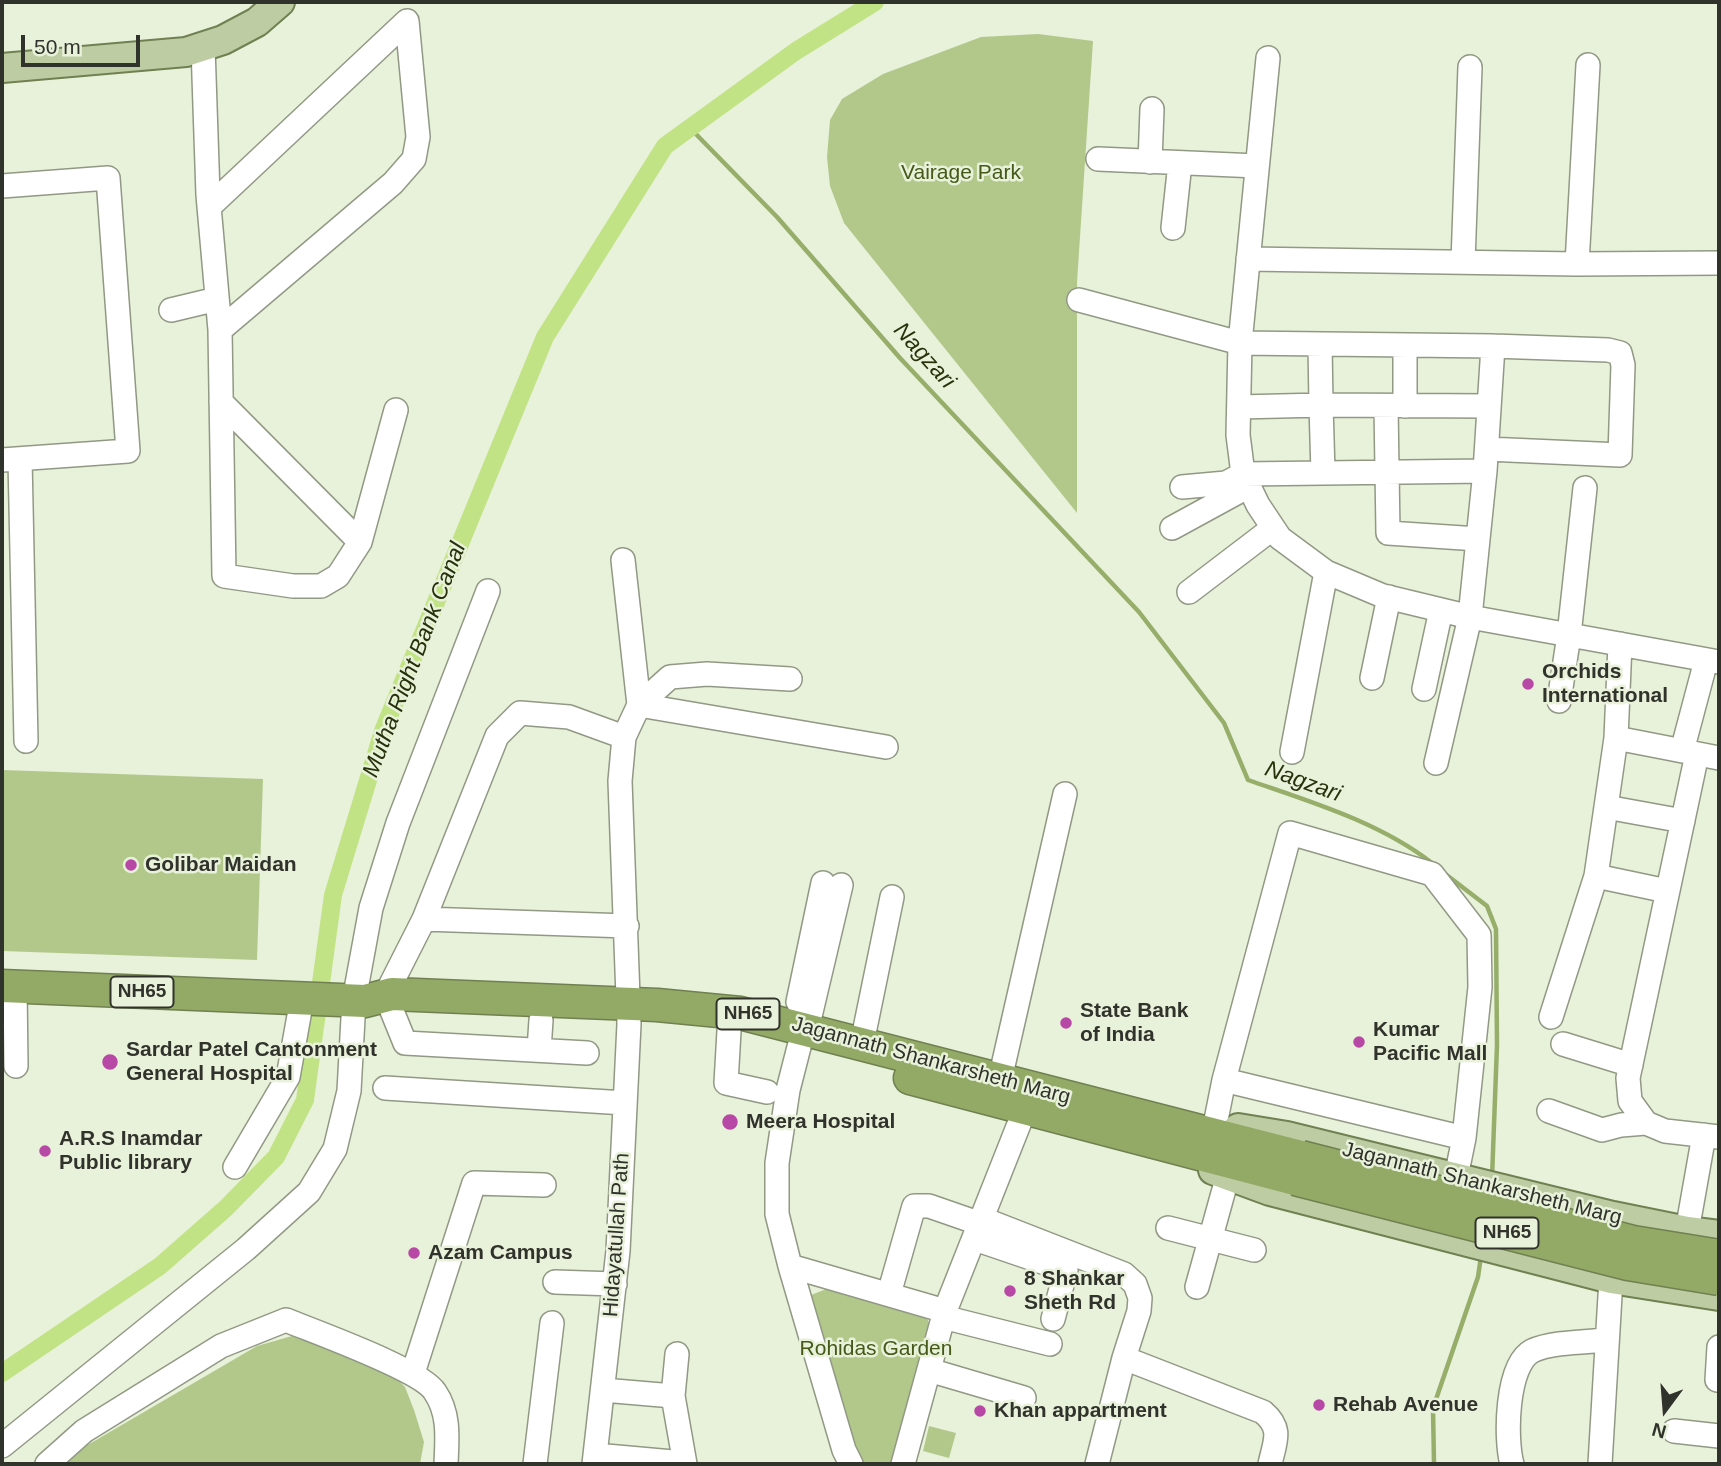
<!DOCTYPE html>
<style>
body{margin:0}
#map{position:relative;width:1721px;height:1466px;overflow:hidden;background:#e8f1da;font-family:Arial,sans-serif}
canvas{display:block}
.frame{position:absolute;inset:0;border:4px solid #30332b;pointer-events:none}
.north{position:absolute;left:1630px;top:1375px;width:70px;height:70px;-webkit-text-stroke:5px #e8f1da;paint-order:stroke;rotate:196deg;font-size:19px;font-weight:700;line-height:28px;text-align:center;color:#30332b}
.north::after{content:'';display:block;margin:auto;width:24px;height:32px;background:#30332b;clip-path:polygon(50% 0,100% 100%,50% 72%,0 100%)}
.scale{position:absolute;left:21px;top:35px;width:119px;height:32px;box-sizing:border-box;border:4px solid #30332b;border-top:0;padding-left:9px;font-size:21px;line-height:24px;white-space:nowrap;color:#30332b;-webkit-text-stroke:5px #e8f1da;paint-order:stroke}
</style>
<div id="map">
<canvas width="1721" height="1466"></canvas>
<div class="frame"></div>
<div class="north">N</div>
<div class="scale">50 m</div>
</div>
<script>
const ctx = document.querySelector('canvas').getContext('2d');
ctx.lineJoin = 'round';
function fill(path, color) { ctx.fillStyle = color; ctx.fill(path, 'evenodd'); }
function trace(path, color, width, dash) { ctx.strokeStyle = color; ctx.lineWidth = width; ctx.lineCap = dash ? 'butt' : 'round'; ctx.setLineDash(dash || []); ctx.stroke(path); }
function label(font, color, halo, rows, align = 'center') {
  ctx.font = font + ' Arial,sans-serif'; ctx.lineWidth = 5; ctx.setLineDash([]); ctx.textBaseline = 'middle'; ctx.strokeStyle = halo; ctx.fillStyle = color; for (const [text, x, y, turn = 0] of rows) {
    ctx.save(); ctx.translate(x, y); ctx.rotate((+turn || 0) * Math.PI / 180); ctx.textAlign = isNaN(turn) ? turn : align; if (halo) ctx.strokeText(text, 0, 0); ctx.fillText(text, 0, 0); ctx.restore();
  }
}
fill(new Path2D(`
 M1038 34 1093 41 1077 282V513L844 223 830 186 827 157 830 120 842 99 883 74 981 37Z
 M2 770 263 779 257 960 2 951Z
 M829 1288 920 1312 928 1320 929 1329 896 1464H864L852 1443 811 1295Z
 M292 1336 319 1340 383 1364 405 1387 414 1410 424 1442 420 1464H55L257 1346Z
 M929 1426 956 1433 949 1458 923 1451Z`), '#b2c88b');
trace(new Path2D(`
 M690 128 777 217 900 358 1139 612 1224 723 1248 780C1311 802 1379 822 1432 863
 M1444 873 1487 906 1496 929 1497 1045 1492 1178
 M1434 1464 1433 1408 1478 1277 1481 1256`), '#96ae6a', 4.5);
trace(new Path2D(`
 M2 1373 160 1266 226 1208 276 1157 305 1100 333 895 383 731 545 337 665 146 796 51 875 2`), '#c2e385', 18);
const minor = new Path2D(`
 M203 47 208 195 220 330 224 576 293 586H321L338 576 360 542 396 410
 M1268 58 1240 343 1238 435 1243 474 1258 505 1280 538 1326 572 1383 596 1470 617 1719 662
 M1098 159 1257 166
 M1150 162 1152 109
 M2 186 108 178 128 451 2 460
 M209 207 407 21 418 137 414 159 393 183 220 330
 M1173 228 1180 163
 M1248 259 1577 264 1719 263
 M1463 262 1470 67
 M1577 264 1588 65
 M1079 300 1240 343 1493 346 1608 350 1620 353 1623 365 1620 455 1487 449
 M171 310 217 299
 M1320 344 1321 405 1489 406
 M1405 345V406
 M221 402 360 542
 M1386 406 1388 533 1478 539
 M1239 407 1321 405 1323 473
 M20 459 26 741
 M1182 487 1226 483 1243 474 1485 471
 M1172 528 1249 486
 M623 560 639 705 886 747
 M1189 592 1273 528
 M1372 678 1389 597
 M1424 689 1441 610
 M1559 701 1569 635 1585 488
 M1616 738 1719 758
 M1682 751 1703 672
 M1292 752 1326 572
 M1436 763 1470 617 1485 471 1493 346
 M1606 807 1683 821
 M1596 876 1667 891
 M424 919 627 926
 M15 987 16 1066
 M385 996 424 919 497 736 520 713 569 717 624 737
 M798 1002 823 883
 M392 1011 405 1043 587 1053
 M1551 1017 1596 876 1616 738 1620 644
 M807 1029 841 885
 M729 1031 726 1083 767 1092
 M862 1043 892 897
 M1563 1044 1631 1065
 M799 1047 788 1090 777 1163V1214L790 1266 844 1450 851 1464
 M539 1050 541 1020
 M1000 1079 1065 794
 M1224 1080 1464 1138
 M385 1088 625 1103
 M1549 1111 1602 1130 1621 1125 1646 1123 1665 1131 1719 1137
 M1646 1123 1630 1101 1628 1078 1697 754
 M1215 1125 1224 1080 1290 833 1432 874 1479 935 1480 987 1464 1138 1456 1177
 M235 1167 288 1077 302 999
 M983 1219 1124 1274 1135 1284 1140 1298 1139 1311 1124 1358 1097 1464
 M1168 1228 1254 1250
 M1687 1231 1704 1135
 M975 1239 1066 1270 1053 1319
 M790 1266 945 1311
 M555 1282 615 1284
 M1197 1287 1228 1175
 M889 1294 914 1206H929L981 1224
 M943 1317 1050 1344
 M677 1354 673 1396 685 1464
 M1124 1358 1263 1412C1283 1429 1275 1441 1270 1464
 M929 1370 1024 1398
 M413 1373 474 1183 544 1185
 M1717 1380 1719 1347
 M603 1390 673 1396
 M1674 1431 1719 1436
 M2 1446 246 1249 309 1192 335 1149 349 1091 354 1000 371 908 398 823 488 591
 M595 1455 684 1463
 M47 1464 84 1431 221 1346 286 1320C315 1332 422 1370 435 1392 450 1414 447 1439 446 1464
 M535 1464 552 1323
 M594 1464 618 1251 629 1024 620 781 624 737 639 705 670 677 707 674 790 679
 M903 1464 945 1311 1025 1109
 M1512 1464C1505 1439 1506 1365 1532 1351 1551 1342 1586 1342 1607 1340
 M1600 1464 1611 1279`);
const major = new Path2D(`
 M2 68 186 52 223 40 257 22 280 2
 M1238 1128 1287 1136 1613 1216 1687 1231 1719 1235
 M1213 1170 1270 1191 1611 1279 1719 1296`);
const highway = new Path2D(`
 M2 986 365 1001 392 994 657 1005 740 1013 1301 1157
 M910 1078 1295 1179`);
trace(minor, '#919985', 26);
trace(major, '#708051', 32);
trace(highway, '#708051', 35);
trace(minor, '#fff', 23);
trace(major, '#becca3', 28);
trace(highway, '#92aa66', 32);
const highwayBridge = new Path2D(`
 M1301 1157 1633 1242 1719 1256
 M1295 1179 1628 1264 1719 1279`);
trace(highwayBridge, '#708051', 35, []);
trace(highwayBridge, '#92aa66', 32);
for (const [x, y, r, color] of [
 [1528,684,7,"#b848a5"],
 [131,865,7,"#b848a5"],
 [1066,1023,7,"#b848a5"],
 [1359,1042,7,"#b848a5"],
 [110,1062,9,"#b848a5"],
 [730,1122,9,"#b848a5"],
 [45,1151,7,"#b848a5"],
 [414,1253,7,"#b848a5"],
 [1010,1291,7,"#b848a5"],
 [1319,1405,7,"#b848a5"],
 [980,1411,7,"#b848a5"]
]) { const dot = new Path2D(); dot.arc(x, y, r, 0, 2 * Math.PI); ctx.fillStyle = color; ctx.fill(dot); trace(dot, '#e8f1da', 2.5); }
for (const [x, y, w] of [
 [142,992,63],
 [748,1014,63],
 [1507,1233,63]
]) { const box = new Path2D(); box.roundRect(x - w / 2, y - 15.5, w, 31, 5); ctx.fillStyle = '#e8f1da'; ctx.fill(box); trace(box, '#30332b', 2); }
label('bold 19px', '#30332b', null, [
 ["NH65",142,992],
 ["NH65",748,1014],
 ["NH65",1507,1233]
]);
label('21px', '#455918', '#e8f1da', [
 ["Vairage Park",961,173],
 ["Rohidas Garden",876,1349]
]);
label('bold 21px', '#30332b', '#e8f1da', [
 ["Orchids",1542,672],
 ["International",1542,696],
 ["Golibar Maidan",145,865],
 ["State Bank",1080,1011],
 ["of India",1080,1035],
 ["Kumar",1373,1030],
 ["Pacific Mall",1373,1054],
 ["Sardar Patel Cantonment",126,1050],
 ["General Hospital",126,1074],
 ["Meera Hospital",746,1122],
 ["A.R.S Inamdar",59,1139],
 ["Public library",59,1163],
 ["Azam Campus",428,1253],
 ["8 Shankar",1024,1279],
 ["Sheth Rd",1024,1303],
 ["Rehab Avenue",1333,1405],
 ["Khan appartment",994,1411]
], 'left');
label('21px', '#30332b', '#e8f1da', [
 ["Jagannath Shankarsheth Marg",931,1061,15],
 ["Jagannath Shankarsheth Marg",1482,1184,14],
 ["Hidayatullah Path",617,1235,-86]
]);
label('italic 23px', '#27320b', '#e8f1da', [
 ["Nagzari",924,356,48],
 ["Mutha Right Bank Canal",415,660,-69],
 ["Nagzari",1303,782,20]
]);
</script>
